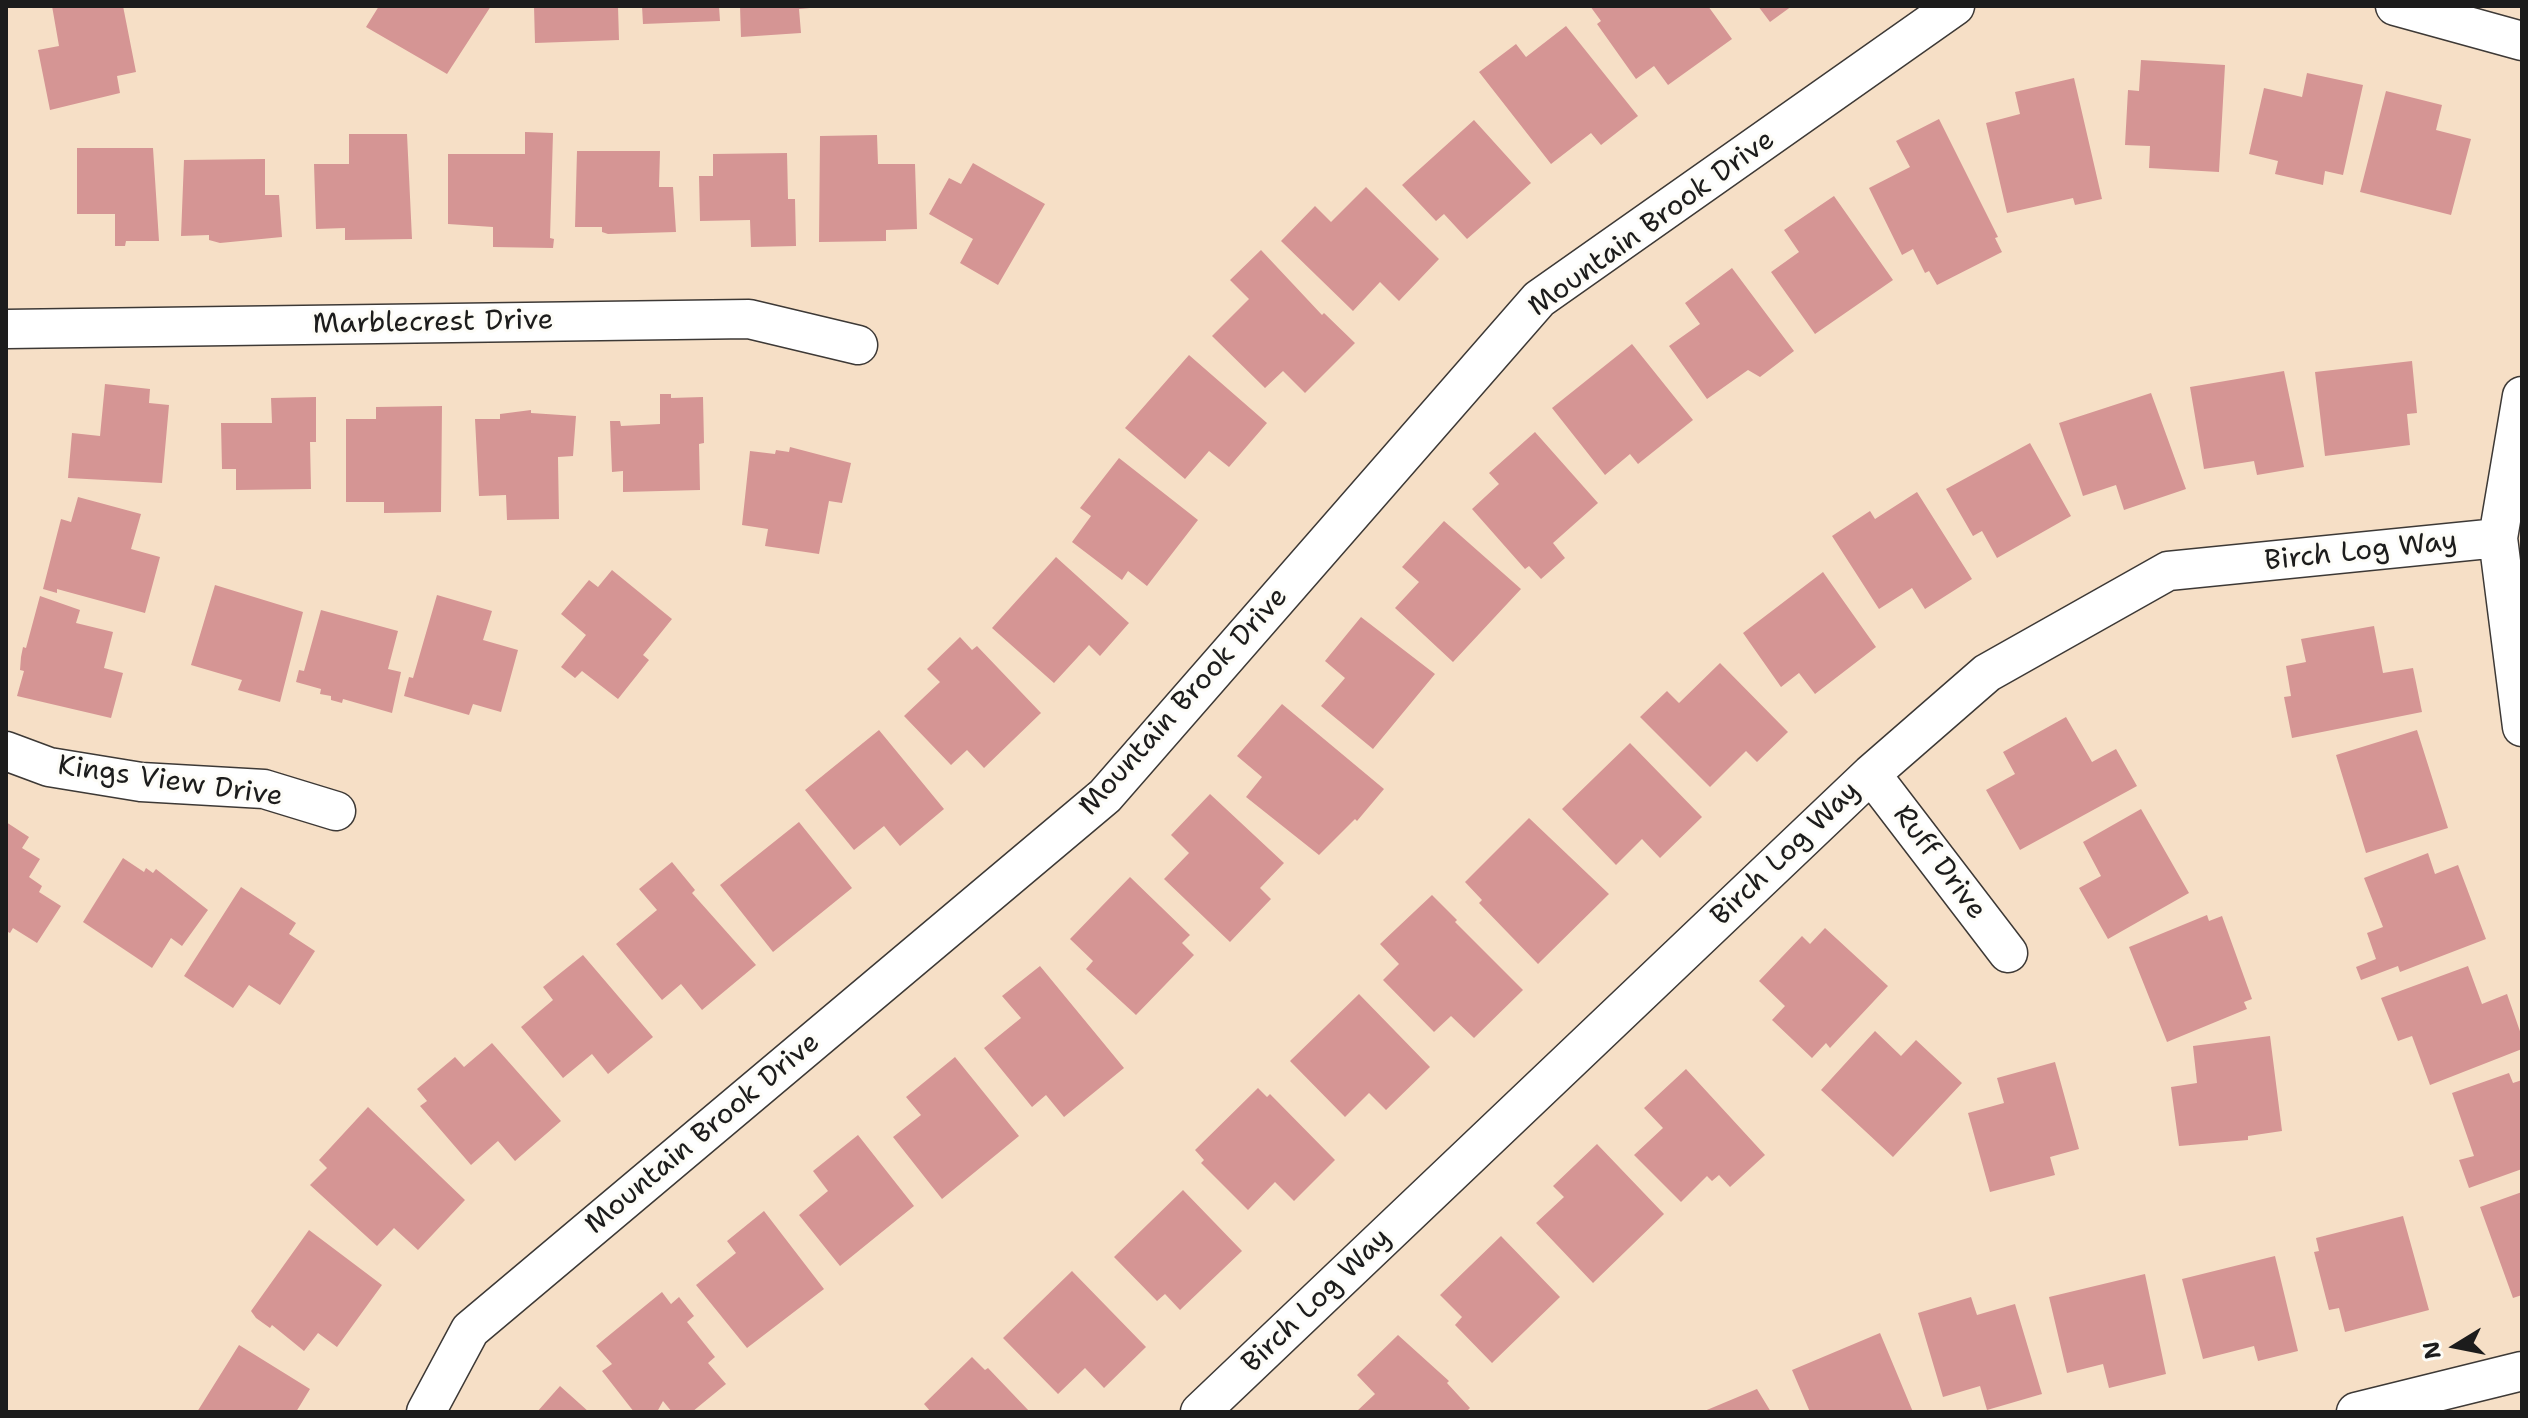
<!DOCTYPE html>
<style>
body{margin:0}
#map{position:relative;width:2528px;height:1418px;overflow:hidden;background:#f6dfc6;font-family:"Shantell Sans",sans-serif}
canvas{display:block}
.frame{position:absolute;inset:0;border:8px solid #1c1c1c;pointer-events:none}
.north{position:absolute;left:2416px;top:1306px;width:80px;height:80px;-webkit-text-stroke:6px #fdfcf7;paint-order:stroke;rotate:260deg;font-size:22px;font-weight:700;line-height:32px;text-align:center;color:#1c1c1c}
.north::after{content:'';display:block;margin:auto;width:28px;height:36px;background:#1c1c1c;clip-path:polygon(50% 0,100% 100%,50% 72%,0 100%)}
</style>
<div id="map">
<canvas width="2528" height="1418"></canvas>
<div class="frame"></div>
<div class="north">N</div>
</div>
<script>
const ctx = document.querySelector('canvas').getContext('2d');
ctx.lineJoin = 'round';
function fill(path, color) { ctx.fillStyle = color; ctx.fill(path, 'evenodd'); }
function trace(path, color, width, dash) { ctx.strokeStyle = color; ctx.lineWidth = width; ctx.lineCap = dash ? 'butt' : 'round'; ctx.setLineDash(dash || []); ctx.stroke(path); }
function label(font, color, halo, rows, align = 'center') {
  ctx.font = font + ' "Shantell Sans",sans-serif'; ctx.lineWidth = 6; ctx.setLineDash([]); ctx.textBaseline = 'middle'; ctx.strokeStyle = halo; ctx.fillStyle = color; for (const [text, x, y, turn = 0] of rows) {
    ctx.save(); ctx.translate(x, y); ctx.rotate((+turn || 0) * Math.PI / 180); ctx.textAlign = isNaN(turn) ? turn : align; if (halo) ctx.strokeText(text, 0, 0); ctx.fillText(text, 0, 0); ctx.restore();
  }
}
fill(new Path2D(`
 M52 6H123L136 72 117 76 120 93 50 110 38 50 59 46Z
 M379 6H491L447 74 366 27Z
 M534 6H618L619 40 535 43Z
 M642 6H719L720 21 643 24Z
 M740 6H810V8L799 9 801 33 741 37Z
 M1590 6H1708L1732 39 1668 85 1654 66 1636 79 1597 24 1601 21Z
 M1758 6H1792L1770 22Z
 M1566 26 1638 116 1601 145 1591 133 1551 164 1479 72 1516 44 1526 57Z
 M2141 60 2225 65 2219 172 2149 168 2150 146 2125 145 2128 90 2139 91Z
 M2307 73 2363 85 2343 175 2325 171 2323 185 2275 174 2278 161 2249 154 2264 88 2302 97Z
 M2074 78 2102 199 2075 205 2073 198 2007 213 1986 123 2020 114 2015 92Z
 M2386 91 2442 105 2436 130 2471 139 2451 215 2360 192Z
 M1939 119 1998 237 1995 238 2002 252 1937 285 1929 271 1925 273 1913 249 1902 255 1869 188 1910 167 1896 141Z
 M1474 120 1531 183 1467 239 1444 214 1436 221 1402 185Z
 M525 132 553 133 550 238 554 239 553 248 493 247V227L448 224V154H525Z
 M349 134H407L412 239 345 240V228L316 229 314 164H349Z
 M877 135 878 164H915L917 229 886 230V241L819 242 820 136Z
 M77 148H153L159 241H126L125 246H115V214H77Z
 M577 151H660L659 187H673L676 232 608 234 602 232V227H575Z
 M787 153 788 199H795L796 246 751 247 750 220 700 221 699 176H713V154Z
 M265 159V195H279L282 237 220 243 209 240V235L181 236 184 160Z
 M973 163 1045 204 998 285 960 263 973 239 929 214 949 178 961 184Z
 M1366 187 1439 259 1399 301 1380 282 1353 311 1281 241 1315 206 1331 222Z
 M1834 196 1893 280 1815 334 1771 272 1799 252 1784 230Z
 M1261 250 1322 315 1324 313 1355 343 1305 393 1283 371 1265 388 1212 336 1249 299 1230 280Z
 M1732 268 1794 351 1760 377 1748 370 1707 399 1669 346 1700 324 1685 303Z
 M1632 344 1693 420 1638 464 1630 454 1605 475 1552 408Z
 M1189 355 1267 423 1229 467 1209 451 1185 479 1125 428Z
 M2412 361 2417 413 2407 414 2410 445 2325 456 2315 372Z
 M2284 371 2304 467 2257 475 2254 461 2204 469 2190 387Z
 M105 384 150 389 149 403 169 405 162 483 68 478 72 433 100 436Z
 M2151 393 2186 489 2124 510 2116 485 2083 496 2059 423Z
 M660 394H671V398L703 397 704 443 699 444 700 490 623 492V471L612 472 610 421H620L621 426 660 424Z
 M316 397V442H310L311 489 236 490V469H222L221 423H272L271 398Z
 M442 406 441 512 384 513V502H346V419H376V407Z
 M531 410V413L576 416 573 456 558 457 559 519 507 520 506 495 479 496 475 419H500V414Z
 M1535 432 1598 503 1553 543 1565 558 1541 579 1529 566 1525 569 1472 509 1499 484 1489 473Z
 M2030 443 2071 516 1997 558 1982 531 1973 536 1946 489Z
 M790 447 851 463 842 503 829 501 819 554 765 546 768 529 742 525 750 451 775 454 776 450 789 452Z
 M1119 458 1198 520 1147 586 1128 571 1122 580 1072 542 1091 516 1080 508Z
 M1917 492 1972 579 1925 609 1912 588 1879 609 1832 536 1870 511 1875 519Z
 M78 497 141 514 131 549 160 557 145 613 57 589V593L43 589 61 519 71 522Z
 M1444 521 1521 589 1453 662 1395 608 1419 582 1402 567Z
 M1056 557 1129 623 1100 656 1089 645 1054 683 992 628Z
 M612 570 672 619 643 655 649 660 618 699 582 671 575 678 561 667 586 635 561 614 589 580 598 587Z
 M1823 572 1876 647 1815 694 1799 673 1781 687 1743 633Z
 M215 585 303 612 280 702 238 690 242 680 191 665Z
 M437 595 492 611 483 640 518 650 501 712 473 704 469 715 404 696 409 677 413 678Z
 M40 596 80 610 76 623 113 632 104 668 123 673 111 718 17 696 24 671 20 670 21 657 23 647 26 648Z
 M321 610 398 631 388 669 401 672 392 713 343 699 342 703 331 700V696L320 694 321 689 296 682 299 670 304 671Z
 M1361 617 1435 674 1373 749 1321 706 1345 678 1325 661Z
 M2374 626 2383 673 2413 668 2422 712 2292 738 2284 697 2291 696 2286 666 2306 662 2301 639Z
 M960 637 972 650 977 646 1041 713 984 768 967 750 951 765 904 716 940 682 927 669Z
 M1720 663 1788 732 1757 762 1746 751 1710 787 1640 717 1667 691 1679 703Z
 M1282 704 1384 789 1357 821 1355 819 1319 855 1246 797 1262 777 1237 756Z
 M2066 717 2092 762 2116 749 2137 786 2020 850 1986 790 2015 774 2003 752Z
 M879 730 944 809 900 846 884 826 854 850 805 790Z
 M2417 730 2448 828 2366 853 2336 755Z
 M1630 743 1702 817 1660 858 1642 839 1616 865 1562 809Z
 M1210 794 1284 863 1260 888 1271 899 1230 942 1164 879 1189 853 1171 835Z
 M2141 809 2189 893 2108 939 2079 888 2101 876 2083 842Z
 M1529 818 1609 894 1538 964 1479 903 1482 900 1465 882Z
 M6 822 29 837 22 848 40 859 29 877 42 886 39 892 61 906 37 943 13 928 10 933 6 931Z
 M799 822 852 888 773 952 720 885Z
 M2428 853 2435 874 2458 865 2486 939 2400 972 2398 966 2361 980 2356 967 2376 959 2367 933 2383 927 2364 878Z
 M123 858 144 872 146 868 153 873 156 869 208 910 182 946 171 938 152 968 83 922Z
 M672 862 695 890 692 893 756 965 702 1010 681 984 662 1000 616 944 657 910 639 889Z
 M1130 877 1190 935 1182 943 1194 955 1136 1015 1086 969 1093 961 1070 939Z
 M241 887 296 923 289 934 315 951 280 1005 249 985 233 1008 184 976Z
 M1432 895 1457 920 1455 922 1523 990 1474 1038 1451 1016 1434 1032 1383 980 1399 964 1380 944Z
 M2207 915 2209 921 2222 916 2252 999 2244 1002 2247 1009 2167 1042 2129 947Z
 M1825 928 1888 986 1830 1048 1826 1043 1812 1058 1772 1020 1785 1006 1759 981 1802 936 1810 944Z
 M583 955 653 1037 608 1074 592 1054 563 1078 521 1027 553 1000 543 987Z
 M1040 966 1124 1068 1064 1117 1046 1095 1032 1107 984 1048 1021 1018 1002 996Z
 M2468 966 2482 1004 2507 994 2522 1037V1049L2430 1085 2412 1036 2398 1041 2381 998Z
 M1359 994 1430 1067 1386 1110 1369 1093 1345 1117 1290 1061Z
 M1875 1031 1901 1056 1916 1040 1962 1083 1893 1157 1821 1090Z
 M2270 1036 2282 1131 2248 1136V1140L2179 1146 2171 1087 2197 1083 2193 1046Z
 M492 1043 561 1121 515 1161 498 1141 471 1165 420 1106 427 1101 417 1089 455 1057 464 1067Z
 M955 1057 1019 1136 942 1199 893 1137 921 1115 906 1097Z
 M2055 1062 2079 1149 2050 1157 2055 1175 1990 1192 1968 1113 2004 1103 1997 1078Z
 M1686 1069 1765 1155 1730 1187 1719 1175 1712 1181 1707 1176 1681 1202 1634 1155 1663 1128 1644 1108Z
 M2509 1073 2513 1083 2522 1080V1169L2469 1188 2459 1160 2474 1156 2452 1093Z
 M1258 1088 1267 1097 1270 1094 1335 1160 1294 1201 1275 1182 1248 1210 1201 1163 1204 1160 1195 1150Z
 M368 1107 465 1200 418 1250 394 1228 377 1246 310 1185 327 1168 319 1160Z
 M858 1135 914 1206 840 1266 799 1215 828 1191 813 1171Z
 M1597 1144 1664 1214 1593 1283 1536 1223 1564 1197 1553 1186Z
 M1183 1190 1242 1251 1180 1310 1165 1294 1157 1301 1114 1257Z
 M2522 1192V1295L2513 1298 2480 1207Z
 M764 1211 824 1289 747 1348 696 1285 736 1253 727 1241Z
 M2403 1216 2429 1310 2345 1332 2339 1308 2329 1310 2314 1252 2319 1251 2316 1238Z
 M309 1230 382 1285 337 1347 318 1333 304 1351 272 1325 270 1328 256 1318 251 1311Z
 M1501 1236 1560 1297 1492 1363 1455 1325 1462 1317 1440 1295Z
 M2275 1256 2298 1351 2258 1361 2254 1346 2203 1359 2182 1279Z
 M1072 1271 1146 1347 1104 1388 1085 1368 1058 1394 1003 1338Z
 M2145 1274 2166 1374 2109 1388 2103 1364 2067 1373 2049 1297Z
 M662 1292 671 1304 679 1297 694 1316 687 1322 715 1357 708 1363 726 1384 692 1412H672L663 1401 657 1412H634L602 1371 612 1364 596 1346Z
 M1971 1297 1977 1315 2015 1304 2042 1394 1987 1410 1980 1386 1943 1397 1918 1313Z
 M1880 1333 1913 1412H1810L1792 1370Z
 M1398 1335 1449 1381 1447 1383 1470 1408 1466 1412H1356L1375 1394 1357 1375Z
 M239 1345 310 1389 296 1412H197Z
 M972 1357 985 1370 988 1368 1030 1412H931L924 1404Z
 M560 1386 589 1412H537Z
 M1757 1389 1771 1412H1702Z`), '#d59594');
const minor = new Path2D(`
 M2395 6 2522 41
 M6 329 749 319 858 345
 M2522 396 2498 538 2522 727
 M6 751 49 767 141 782 264 789 336 811
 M1871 774 2008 953
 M426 1412 470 1330 1105 796 1539 299 1955 6
 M1200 1412 1871 774 1987 673 2168 571 2498 538
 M2356 1412 2522 1371`);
trace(minor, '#3d3936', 41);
trace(minor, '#fff', 38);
label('28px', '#1c1c1c', '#fdfcf7', [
 ["Mountain Brook Drive",1652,224,-36],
 ["Marblecrest Drive",433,323,-1],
 ["Birch Log Way",2361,552,-6],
 ["Mountain Brook Drive",1184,702,-48],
 ["Kings View Drive",170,782,8],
 ["Birch Log Way",1786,854,-44],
 ["Ruff Drive",1939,863,53],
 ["Mountain Brook Drive",703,1134,-40],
 ["Birch Log Way",1317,1301,-44]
]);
</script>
